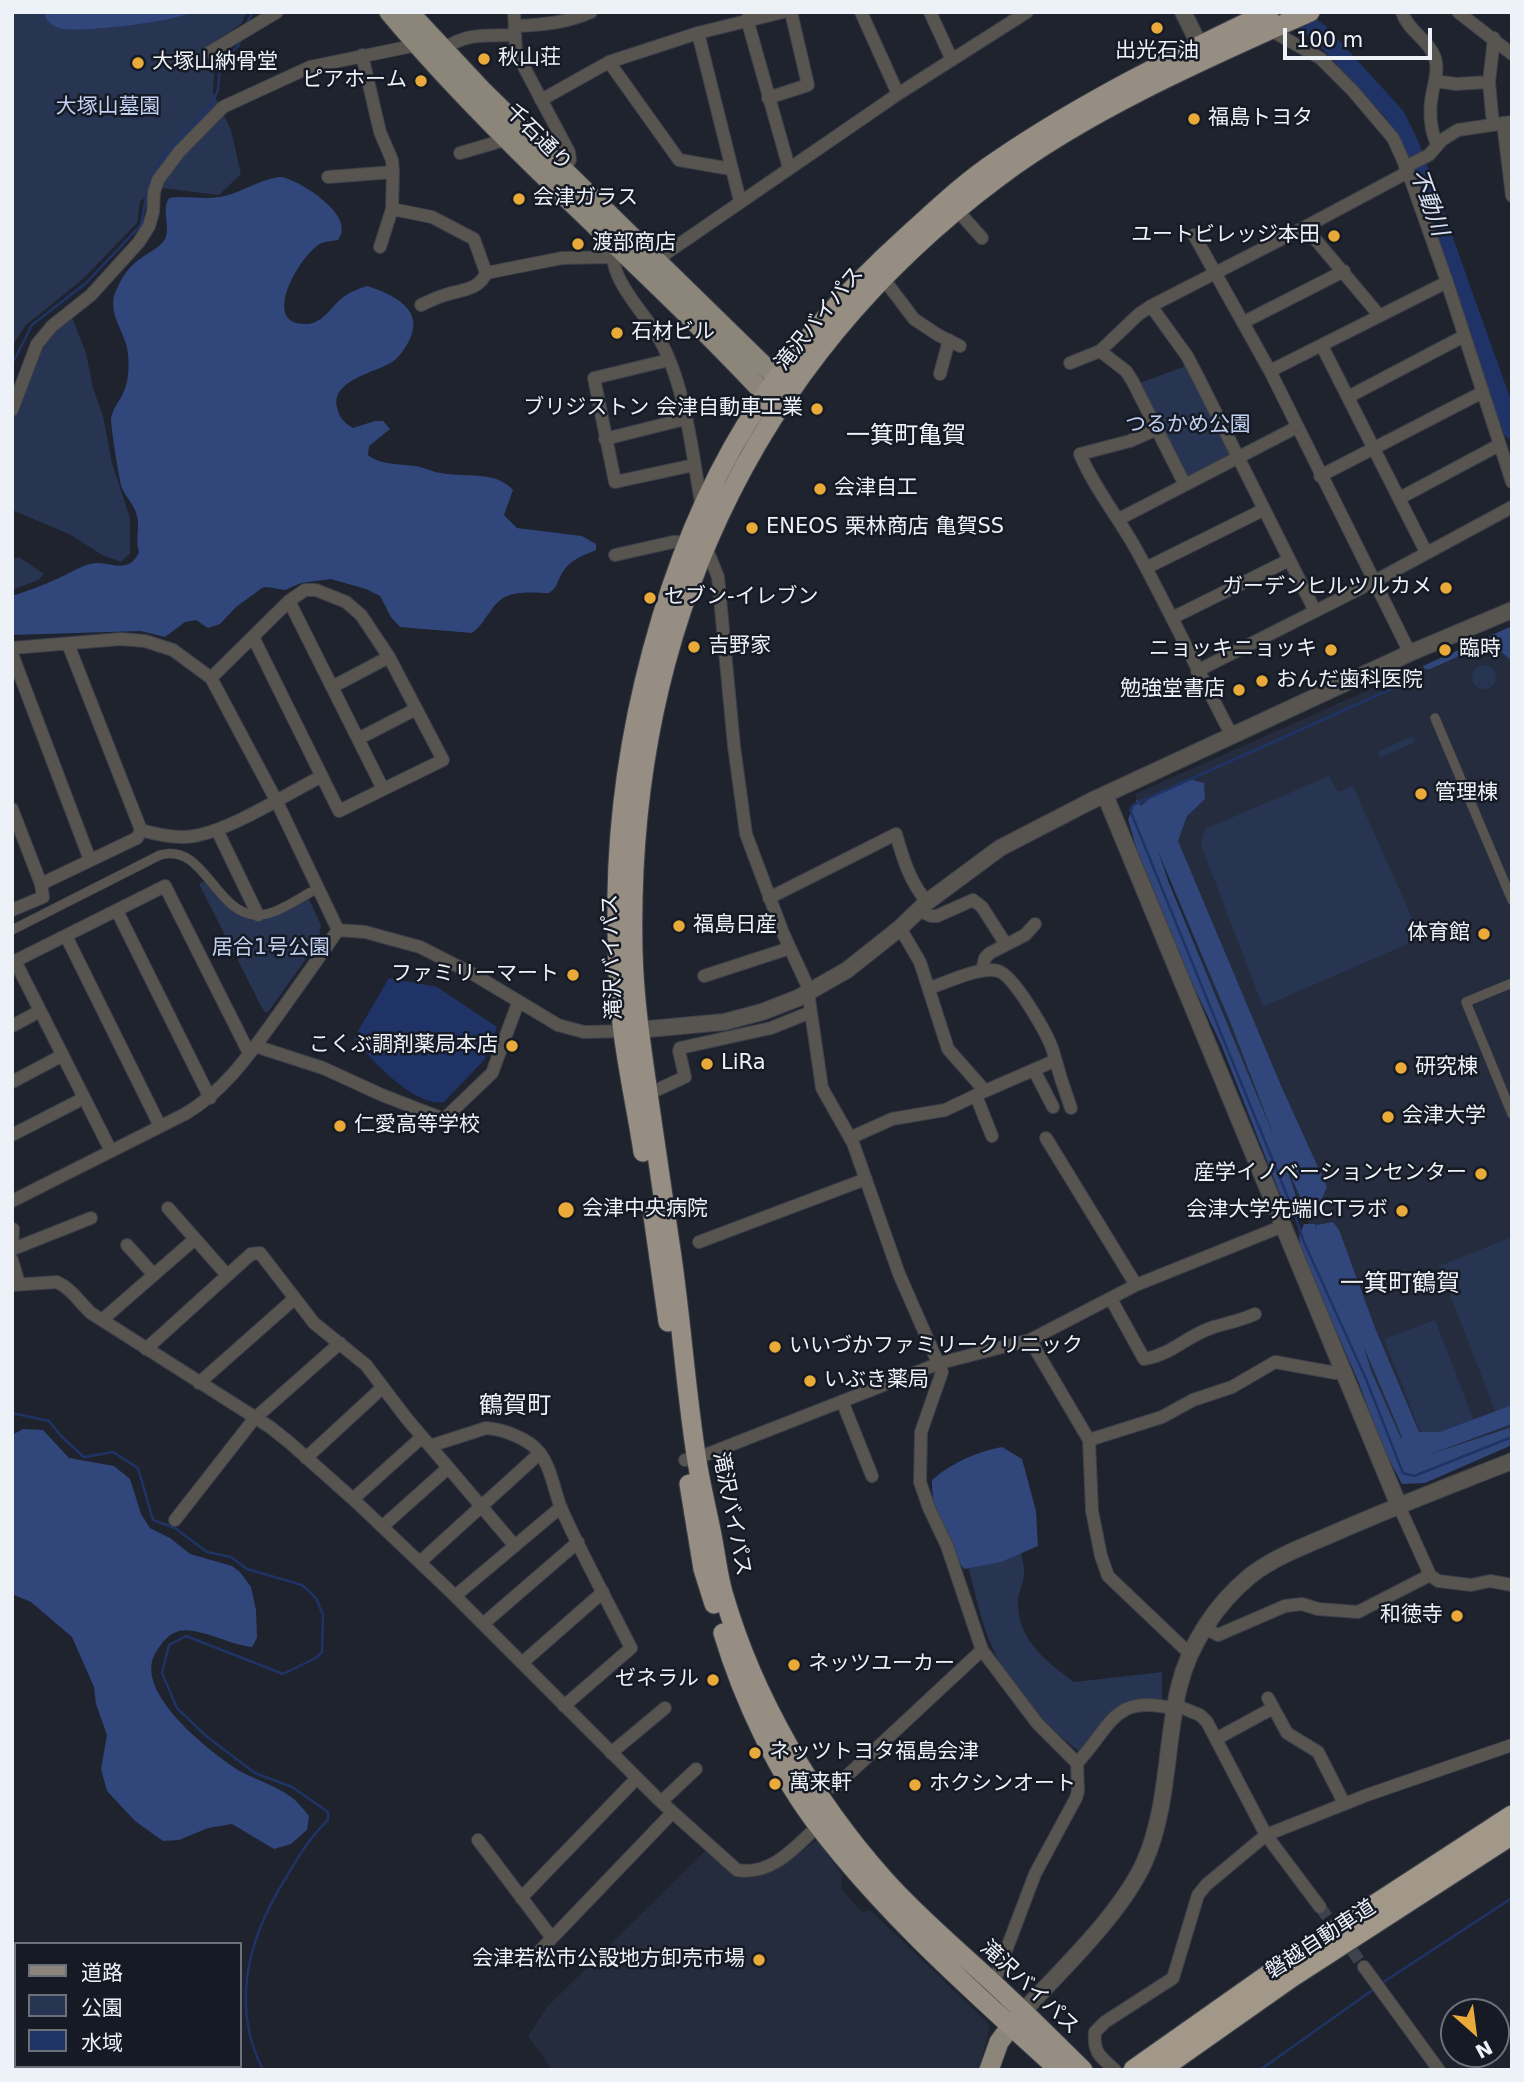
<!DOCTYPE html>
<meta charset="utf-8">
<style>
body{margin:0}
#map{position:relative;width:1524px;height:2082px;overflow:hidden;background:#1e232e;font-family:"DejaVu Sans","Noto Sans JP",sans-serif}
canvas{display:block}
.frame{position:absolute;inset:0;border:14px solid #edf1f8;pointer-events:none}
.legend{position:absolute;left:14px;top:1942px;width:228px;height:126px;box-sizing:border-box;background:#151a24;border:2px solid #6b7079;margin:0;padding:9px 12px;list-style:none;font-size:21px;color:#edf1f8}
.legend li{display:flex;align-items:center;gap:14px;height:35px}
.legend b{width:35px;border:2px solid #6b7079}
.north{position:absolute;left:1440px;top:1998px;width:70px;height:70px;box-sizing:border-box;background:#151a24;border:2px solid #6b7079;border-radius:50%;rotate:152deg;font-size:19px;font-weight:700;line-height:28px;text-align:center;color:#edf1f8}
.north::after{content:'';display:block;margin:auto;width:24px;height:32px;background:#eaaa39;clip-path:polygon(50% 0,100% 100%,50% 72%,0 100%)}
.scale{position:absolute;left:1283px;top:28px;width:149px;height:32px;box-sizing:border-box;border:4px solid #edf1f8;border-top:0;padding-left:9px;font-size:21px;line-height:24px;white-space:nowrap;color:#edf1f8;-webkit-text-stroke:5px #151a24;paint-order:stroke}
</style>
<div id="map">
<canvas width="1524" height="2082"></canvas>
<div class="frame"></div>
<ul class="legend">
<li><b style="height:9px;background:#8c857a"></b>道路</li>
<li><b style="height:19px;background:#273452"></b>公園</li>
<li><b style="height:19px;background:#203366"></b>水域</li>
</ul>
<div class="north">N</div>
<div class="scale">100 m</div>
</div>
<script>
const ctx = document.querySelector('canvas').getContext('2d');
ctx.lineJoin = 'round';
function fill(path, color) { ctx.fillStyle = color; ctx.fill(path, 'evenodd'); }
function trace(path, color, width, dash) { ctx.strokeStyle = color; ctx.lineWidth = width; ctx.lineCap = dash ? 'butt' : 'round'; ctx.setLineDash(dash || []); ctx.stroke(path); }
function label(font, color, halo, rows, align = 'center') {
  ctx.font = font + ' "DejaVu Sans","Noto Sans JP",sans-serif'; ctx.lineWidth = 5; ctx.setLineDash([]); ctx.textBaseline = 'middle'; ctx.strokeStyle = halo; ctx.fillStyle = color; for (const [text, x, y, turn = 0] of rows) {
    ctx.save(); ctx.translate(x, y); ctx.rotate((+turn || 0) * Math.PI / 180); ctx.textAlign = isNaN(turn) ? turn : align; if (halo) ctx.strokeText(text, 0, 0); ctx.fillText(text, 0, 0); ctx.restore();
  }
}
fill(new Path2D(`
 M1512 626V1440L1411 1479 1135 794Z
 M817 1840 842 1875 841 1889 863 1913 868 1910 872 1912 990 2025 979 2070H552L528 2036 547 2007 705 1851 737 1877 754 1878 775 1871Z`), '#252c3d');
fill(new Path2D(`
 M12 12H247L241 24 214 42 218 60 214 70 213 92 231 130 241 174 219 195 161 188 140 201 137 223 84 278 26 325 12 346Z
 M72 317 86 353 93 388 103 416 112 463 130 518V553L121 562 102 555 71 535 12 510V422L22 403 38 356 51 335Z
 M1189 365 1233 457 1185 481 1137 384Z
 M19 557 44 574 38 580 12 590V559Z
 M1472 677a12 12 0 1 1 24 0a12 12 0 1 1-24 0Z
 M1413 736 1415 742 1382 757 1379 756V751Z
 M1329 776 1338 792 1353 786 1421 938 1263 1007 1201 845 1205 829Z
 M207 880 252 916 308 897 321 925 318 942 268 1012H265L262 1008 199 884Z
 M1512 1237V1410L1497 1416 1439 1266Z
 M1435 1320 1474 1421 1424 1441 1384 1339Z
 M1020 1547C1021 1555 1025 1566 1024 1574 1024 1583 1018 1592 1018 1601 1017 1640 1046 1661 1074 1682L1162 1672V1699C1149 1699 1134 1698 1122 1704 1107 1712 1089 1738 1079 1751 1045 1726 1011 1688 993 1649 981 1624 976 1594 968 1567Z`), '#273452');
fill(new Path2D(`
 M44 12H192C174 22 84 32 63 29 53 27 46 22 44 12Z
 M282 177C302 182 357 216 338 240 333 241 327 241 322 243 303 250 256 327 308 324 324 322 331 307 342 298 350 292 358 289 367 286 392 294 426 309 409 341 404 349 400 357 392 362 375 373 331 380 337 407 339 417 344 423 353 428L375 421H383L390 429 369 446 368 455C380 465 400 464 415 466 424 467 432 472 441 473 466 478 495 470 513 490L504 515 517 528 582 536 596 544V550C582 556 571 559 562 573 557 581 558 587 549 593 532 593 509 589 496 604 487 614 483 625 472 633L400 627 391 617 380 596 366 589 331 579 301 583 285 590 266 587 262 588 236 607 220 624 208 628 196 620 185 622 165 637 141 631 12 635V596C28 591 44 585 59 578 70 573 79 567 90 564 107 559 128 577 139 552 135 539 140 528 137 516 135 505 126 498 122 488 119 479 111 428 111 419 113 406 120 402 124 391 129 380 129 366 128 354 127 334 107 315 115 293 120 281 126 270 136 262 145 254 159 249 165 239 171 227 161 211 169 198 186 195 203 200 219 197 241 194 260 178 282 177Z
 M1512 626V661L1499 650 1486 644 1430 669H1425L1423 666Z
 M1188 779 1204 783 1205 799 1187 816 1178 841 1282 1088 1327 1187 1317 1210 1313 1212 1306 1210 1285 1163 1297 1199 1298 1214H1288L1221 1044 1182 962 1136 847 1128 819 1137 799 1141 806 1154 795ZM1158 851 1231 1024 1275 1139 1169 883Z
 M1333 1222 1339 1230 1375 1328 1419 1432H1440L1512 1405V1424L1425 1456 1512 1427V1445L1425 1483 1402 1484 1381 1444 1359 1383 1313 1278 1303 1261 1299 1237 1304 1224H1315L1317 1232 1316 1225ZM1363 1345 1402 1437 1401 1438 1372 1373Z
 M23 1429 43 1430 69 1458 114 1466 130 1479 141 1514 150 1528 170 1538 190 1554 232 1566 240 1572 251 1587 256 1610 257 1638 252 1647C230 1645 197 1626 179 1631 169 1633 161 1644 156 1652 133 1688 199 1742 225 1761 245 1778 275 1783 295 1800 300 1805 305 1811 309 1816L307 1830 291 1844 274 1849 232 1824 208 1828 179 1840 163 1841 135 1821 107 1791 101 1769 107 1735 96 1704 94 1687 72 1637 31 1602 12 1594V1435Z
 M1002 1447 1022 1459 1036 1511 1038 1546 1001 1562 964 1569C946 1546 931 1509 932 1480 953 1462 976 1452 1002 1447Z`), '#31467b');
fill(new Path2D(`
 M389 978 437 987 497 1027 484 1060 444 1102C416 1108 370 1060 354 1038Z`), '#203366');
trace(new Path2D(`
 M246 24 253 12
 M12 364 32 325 86 283 141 225 148 187 160 162 213 103 218 89 220 67 225 57 238 46 240 40
 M1398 686 1133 805 1130 810 1295 1215 1303 1240 1366 1379 1403 1473 1414 1476 1512 1437
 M12 1413 49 1421 61 1436 84 1457 113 1452 138 1468 153 1520 175 1528 207 1552 231 1557 247 1569 302 1585 316 1598 323 1615 322 1652 316 1658 283 1674 186 1636 169 1645 162 1673 177 1708 206 1736 255 1773 292 1787 328 1812V1820C310 1837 299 1856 287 1876 249 1936 229 2003 263 2070
 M1382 1983 1512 1898
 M1260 2070 1374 1989`), '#203366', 2.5);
trace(new Path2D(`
 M1291 12 1320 33 1396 116 1411 147 1512 430`), '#203366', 18);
trace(new Path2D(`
 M1320 1907 1364 1967`), '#3d424c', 12, [12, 6]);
const pedestrian = new Path2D(`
 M1435 718 1512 900
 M12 930 160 855C204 842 215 913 256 915 274 916 296 900 311 892
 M1512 983 1466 1002 1512 1114`);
const minor = new Path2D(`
 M514 12 516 52 569 152 570 160 561 173
 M861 12 898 94
 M930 12 952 60
 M1402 12C1408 32 1432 41 1436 62 1438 73 1434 84 1432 95 1429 110 1430 130 1437 144
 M1458 12 1512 54
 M747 19 789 168
 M515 26C542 25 566 23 591 12
 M1270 30 1320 58 1353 91 1393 138 1407 169 1447 282 1512 482
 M698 33 740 201
 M443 50C465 32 488 36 515 35
 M210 52 277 12
 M362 55 380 132 392 160 393 172 392 209 380 247
 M609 62 679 160 731 169
 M1435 81 1456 84 1489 82
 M768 98 808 85 791 12
 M541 100 609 62 698 33 783 12
 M1503 123 1512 196
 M1493 125 1489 82 1494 38
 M460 153 508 139
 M1405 167 1429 155 1442 140 1458 130 1512 122
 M328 177 393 172
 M392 209 432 217 474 239 486 273 562 258 613 257
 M957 210 982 238
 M1305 227 1408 172
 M1194 235 1270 371 1410 653
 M615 245C604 274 644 312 657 335 686 383 692 454 702 508
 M652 263 898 94 1027 12
 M883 278 914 319 938 335 960 346
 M421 305C428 302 435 298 442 296 458 290 479 291 486 273
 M1244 322 1344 271
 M1322 346 1426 552
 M1100 351 1126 371 1133 382 1185 485
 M669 360 594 378 615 482 694 465
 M1070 363 1100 351 1139 314 1151 306
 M1270 371 1447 282
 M940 374 949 340
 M1348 397 1464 336
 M12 410 37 344 52 326 91 295 139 242 149 226 153 212 154 192 158 180 179 152 223 107 310 67 417 45
 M1157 429 1130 441 1080 454C1094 488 1119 518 1137 551 1170 612 1200 675 1232 736
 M605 439 685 419
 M1320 476 1483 392
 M1400 498 1499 445
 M1119 519 1297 427
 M706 547 718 577 734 746 746 834 783 933 807 985 822 1088 853 1143 899 1274 942 1372 921 1432 920 1482 929 1508 947 1546 982 1650 1037 1723 1077 1763 1078 1791 1076 1798 1035 1874 996 1977
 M615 555 673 542H687
 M1146 568 1263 510
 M289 601 383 789
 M1315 611 1198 377 1187 356 1151 306 1305 227 1379 315
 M1172 618 1289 560
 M68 644 141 830C158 835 176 839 194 836 231 830 287 794 322 776
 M12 648 121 639 145 641 173 650 211 678 276 800 338 930
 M12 654 90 860
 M1197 671 1375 581 1512 507
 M211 678 289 601 305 590H316L346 602 361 615 389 657 443 760 339 811 253 637
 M332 687 389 657
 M358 739 416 709
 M12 809 41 884 43 897 12 910
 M217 830 258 915
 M41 884 137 838 141 830
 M769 898 896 834C903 859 910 882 927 902
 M918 910 931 916H937L973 900 982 907 1005 943
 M117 911 210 1098
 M338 930 365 932 420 947 473 974 558 1025 584 1032 629 1031
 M66 936 160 1126
 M982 971 985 958 990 953 1025 935 1035 924
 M704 976 790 948
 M930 988C948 982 980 966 998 971 1014 975 1048 1035 1053 1051 1058 1070 1064 1089 1071 1108
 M12 1026 40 1011
 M255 1046 323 1068 382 1095 444 1119 492 1073 518 1003
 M1034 1070 1053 1107
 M12 1082 63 1055
 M985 1091 1054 1061
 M648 1094 685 1077 679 1051 680 1048 771 1028 811 1012
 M976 1096 992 1136
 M12 1135 84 1098
 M850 1138 892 1119 945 1110 985 1091 948 1049 920 962 900 928
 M1046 1138 1136 1285
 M111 1151 15 961 165 886 249 1053
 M12 1201 185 1114C226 1090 251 1052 278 1015 298 987 318 959 338 930
 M168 1208 227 1275
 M699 1242 866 1179
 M127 1245 154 1275
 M13 1249 91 1218
 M12 1250 13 1229
 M12 1260 19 1284
 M12 1285 57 1282C72 1289 79 1302 91 1313L270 1427 290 1443 353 1499 452 1593 659 1800 737 1870C772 1876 795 1847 818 1826
 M1111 1299 1144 1359C1171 1355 1187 1336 1211 1328 1226 1323 1240 1321 1255 1314
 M102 1320 195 1239
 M1030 1340 1089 1440 1092 1511 1101 1556 1108 1576 1190 1654
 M146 1349 251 1254 260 1253 314 1323 366 1365 407 1419 515 1546
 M199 1383 294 1299
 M842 1401 872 1476
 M1089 1440 1162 1417 1193 1400 1232 1387 1275 1362 1336 1373 1343 1370
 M430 1446 486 1428C503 1429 529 1439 539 1452 551 1467 554 1490 561 1508 582 1555 608 1602 631 1648L564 1706
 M306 1458 383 1387
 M685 1460 705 1455 940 1363 1030 1340 1136 1285 1283 1226
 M353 1499 422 1437
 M1399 1506 1430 1575
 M175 1520 254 1419 340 1343
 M383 1526 448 1468
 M420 1562 540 1453
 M455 1596 561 1507
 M483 1624 578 1542
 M1205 1628 1218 1635 1285 1606 1302 1604 1318 1609 1358 1612 1430 1575 1438 1581 1471 1585 1490 1581 1512 1585
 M522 1663 603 1592
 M1268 1698 1287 1733 1318 1752 1344 1803
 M1175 1705 1200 1715 1207 1722 1266 1835 1320 1907
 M1216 1739 1273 1708
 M611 1753 665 1708
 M1077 1763C1112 1726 1113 1693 1175 1709
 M835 1787 982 1650
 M661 1802 696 1769
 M478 1840 552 1938
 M521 1898 637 1778
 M531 1960 672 1813
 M1364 1967 1439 2070
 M1115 2070C1100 2056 1093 2053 1095 2032L1105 2022 1173 1978 1198 1895 1206 1885 1266 1835 1367 1795 1512 1745`);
const tertiary = new Path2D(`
 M1183 12 1204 54
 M1105 795 1399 1506
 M638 1030 724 1022 762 1012 798 998 847 970 900 928 927 902 1000 848 1091 801 1410 653 1512 610
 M1016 2019C1057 1974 1119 1917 1144 1863 1169 1807 1165 1745 1179 1687 1189 1645 1216 1604 1250 1576 1275 1556 1310 1544 1339 1531 1396 1506 1454 1484 1512 1461`);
const primary = new Path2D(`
 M389 12C507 153 651 270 775 405
 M409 12 482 90 788 389
 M989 2070 999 2042 1016 2019`);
const trunk = new Path2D(`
 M643 1152C637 1112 628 1072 623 1032 617 988 617 940 617 896 619 740 665 556 747 423 790 352 848 289 910 233 938 208 966 181 998 160 1083 102 1176 56 1269 12
 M653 1216 668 1322
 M689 1484 703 1569 714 1604
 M723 1633C743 1699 778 1774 820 1828 889 1918 976 1994 1059 2070
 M1083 2070C1059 2047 1036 2023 1011 2000 969 1959 923 1923 884 1879 813 1799 754 1699 724 1596 718 1577 716 1555 712 1535 707 1510 701 1486 697 1461 685 1387 681 1311 669 1237 662 1191 656 1146 649 1100 642 1050 634 1001 633 950 626 638 747 364 1000 176 1090 109 1207 58 1310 12`);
const motorway = new Path2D(`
 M1134 2070 1283 1965 1512 1816
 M1159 2070 1291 1977 1512 1834`);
trace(pedestrian, '#3b404a', 10);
trace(minor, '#3b404a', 14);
trace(tertiary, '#3b404a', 18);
trace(primary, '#3b404a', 21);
trace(trunk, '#3b404a', 21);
trace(motorway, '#3b404a', 23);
trace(pedestrian, '#58544f', 9);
trace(minor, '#58544f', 12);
trace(tertiary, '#58544f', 16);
trace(primary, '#8c857a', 19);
trace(trunk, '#968e82', 19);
trace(motorway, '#a1988a', 21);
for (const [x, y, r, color] of [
 [1157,28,7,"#eaaa39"],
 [484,59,7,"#eaaa39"],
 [138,63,7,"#eaaa39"],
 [421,81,7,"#eaaa39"],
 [1194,119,7,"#eaaa39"],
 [519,199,7,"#eaaa39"],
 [1334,236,7,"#eaaa39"],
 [578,244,7,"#eaaa39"],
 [617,333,7,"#eaaa39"],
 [817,409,7,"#eaaa39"],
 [820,489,7,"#eaaa39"],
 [752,528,7,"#eaaa39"],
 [1446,588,7,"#eaaa39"],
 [650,598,7,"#eaaa39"],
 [694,647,7,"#eaaa39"],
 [1331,650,7,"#eaaa39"],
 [1445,650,7,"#eaaa39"],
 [1262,681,7,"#eaaa39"],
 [1239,690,7,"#eaaa39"],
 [1421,794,7,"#eaaa39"],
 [679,926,7,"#eaaa39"],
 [1484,934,7,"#eaaa39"],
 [573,975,7,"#eaaa39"],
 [512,1046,7,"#eaaa39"],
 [707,1064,7,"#eaaa39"],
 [1401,1068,7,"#eaaa39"],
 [1388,1117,7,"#eaaa39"],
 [340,1126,7,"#eaaa39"],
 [1481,1174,7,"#eaaa39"],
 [566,1210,9,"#eaaa39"],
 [1402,1211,7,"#eaaa39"],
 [775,1347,7,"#eaaa39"],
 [810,1381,7,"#eaaa39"],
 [1457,1616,7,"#eaaa39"],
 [794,1665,7,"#eaaa39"],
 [713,1680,7,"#eaaa39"],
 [755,1753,7,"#eaaa39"],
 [775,1784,7,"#eaaa39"],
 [915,1785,7,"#eaaa39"],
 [759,1960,7,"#eaaa39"]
]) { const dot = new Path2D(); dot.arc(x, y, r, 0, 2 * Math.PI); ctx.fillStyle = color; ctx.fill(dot); trace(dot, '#151a24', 2.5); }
label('21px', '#edf1f8', '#151a24', [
 ["出光石油",1157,52,"center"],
 ["秋山荘",498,59],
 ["大塚山納骨堂",152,63],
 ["ピアホーム",407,81,"right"],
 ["福島トヨタ",1208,119],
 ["会津ガラス",533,199],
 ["ユートビレッジ本田",1320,236,"right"],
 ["渡部商店",592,244],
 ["石材ビル",631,333],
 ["ブリジストン 会津自動車工業",803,409,"right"],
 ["会津自工",834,489],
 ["ENEOS 栗林商店 亀賀SS",766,528],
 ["ガーデンヒルツルカメ",1432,588,"right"],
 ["セブン-イレブン",664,598],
 ["吉野家",708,647],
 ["ニョッキニョッキ",1317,650,"right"],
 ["臨時",1459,650],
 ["おんだ歯科医院",1276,681],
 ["勉強堂書店",1225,690,"right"],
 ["管理棟",1435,794],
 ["福島日産",693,926],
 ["体育館",1470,934,"right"],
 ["ファミリーマート",559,975,"right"],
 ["こくぶ調剤薬局本店",498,1046,"right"],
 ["LiRa",721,1064],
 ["研究棟",1415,1068],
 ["会津大学",1402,1117],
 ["仁愛高等学校",354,1126],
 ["産学イノベーションセンター",1467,1174,"right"],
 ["会津中央病院",582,1210],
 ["会津大学先端ICTラボ",1388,1211,"right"],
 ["いいづかファミリークリニック",789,1347],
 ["いぶき薬局",824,1381],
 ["和徳寺",1443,1616,"right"],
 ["ネッツユーカー",808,1665],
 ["ゼネラル",699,1680,"right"],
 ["ネッツトヨタ福島会津",769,1753],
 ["萬来軒",789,1784],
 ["ホクシンオート",929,1785],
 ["会津若松市公設地方卸売市場",745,1960,"right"]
], 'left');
label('21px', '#c0d0f1', '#151a24', [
 ["大塚山墓園",108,108],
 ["つるかめ公園",1188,426],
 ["居合1号公園",271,949]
]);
label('21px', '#edf1f8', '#151a24', [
 ["千石通り",538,138,45],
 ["滝沢バイパス",820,319,-51],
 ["滝沢バイパス",613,957,-92],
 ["滝沢バイパス",731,1514,79],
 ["磐越自動車道",1321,1940,-33],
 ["滝沢バイパス",1029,1988,43]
]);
label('italic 23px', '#d8e0f1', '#151a24', [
 ["不動川",1428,203,70]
]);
label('24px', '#edf1f8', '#151a24', [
 ["一箕町亀賀",906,437],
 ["一箕町鶴賀",1400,1285],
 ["鶴賀町",515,1407]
]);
</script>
